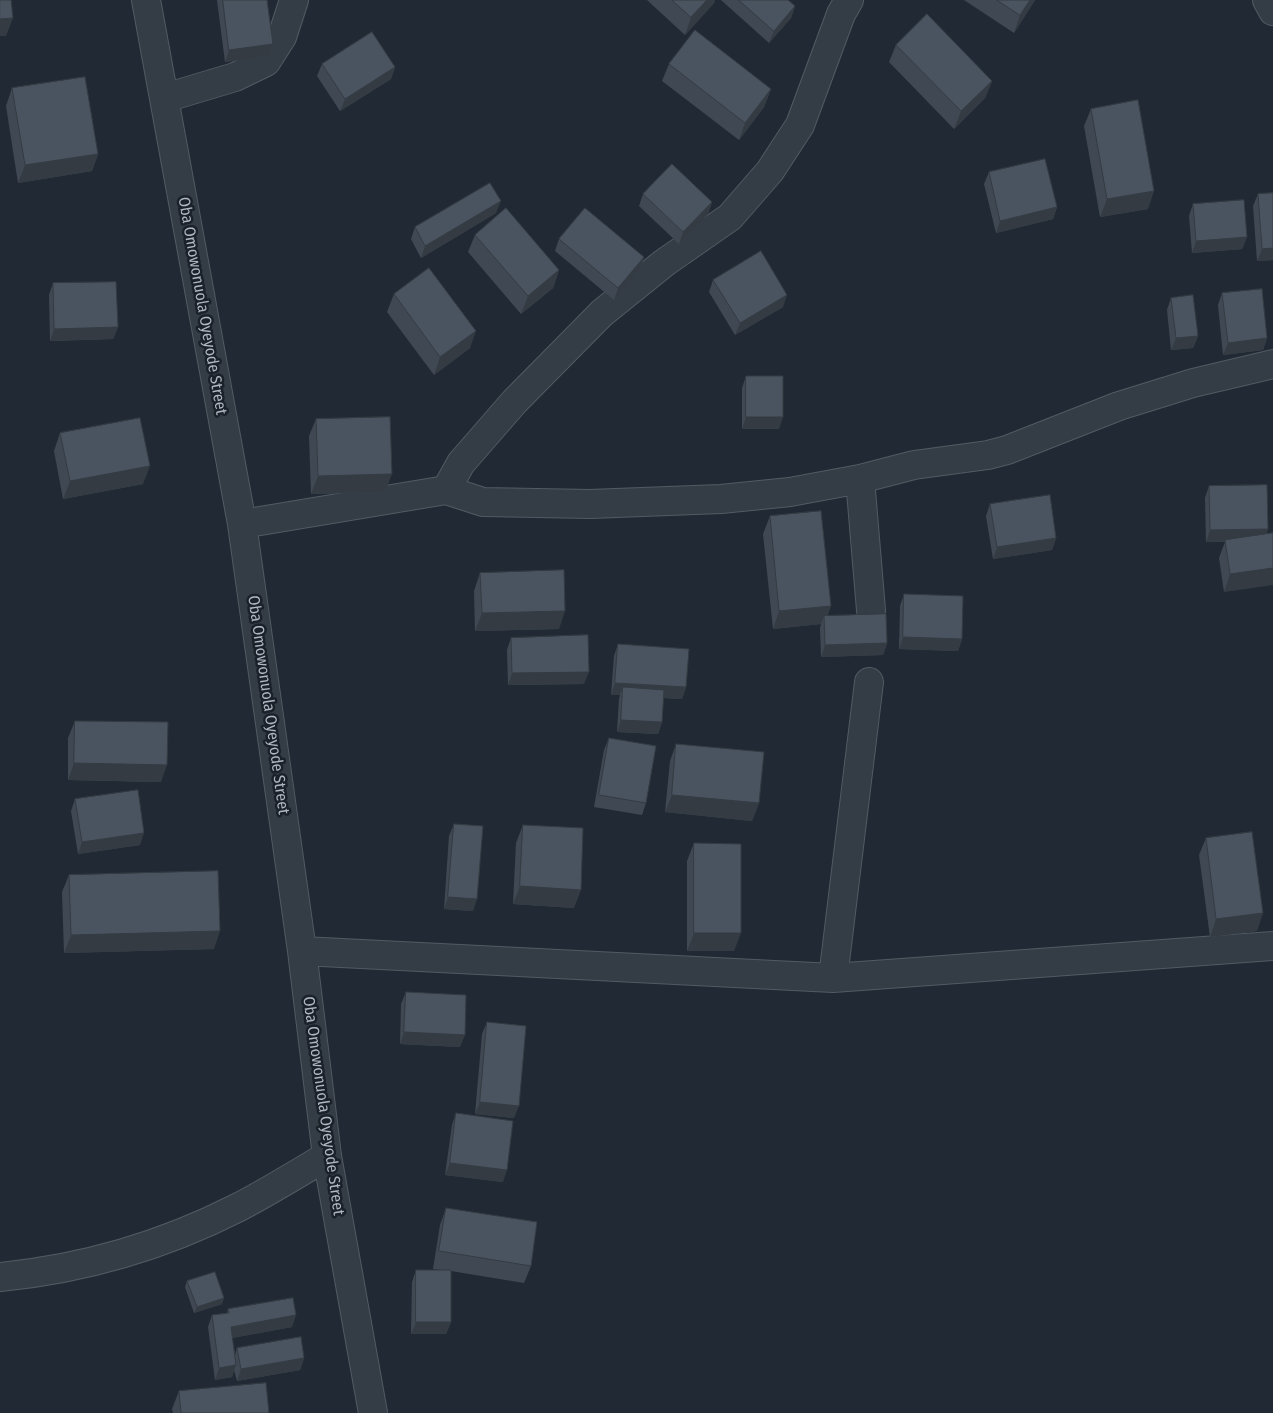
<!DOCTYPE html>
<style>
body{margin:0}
canvas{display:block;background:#212a34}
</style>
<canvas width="1273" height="1413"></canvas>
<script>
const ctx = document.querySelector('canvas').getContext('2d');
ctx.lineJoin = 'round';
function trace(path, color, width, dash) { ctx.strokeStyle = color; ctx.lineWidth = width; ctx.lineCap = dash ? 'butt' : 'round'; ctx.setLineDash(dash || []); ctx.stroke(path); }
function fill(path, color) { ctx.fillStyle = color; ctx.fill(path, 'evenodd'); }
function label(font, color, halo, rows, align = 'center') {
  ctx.font = font + ' "Fira Sans Condensed",sans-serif'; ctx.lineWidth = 5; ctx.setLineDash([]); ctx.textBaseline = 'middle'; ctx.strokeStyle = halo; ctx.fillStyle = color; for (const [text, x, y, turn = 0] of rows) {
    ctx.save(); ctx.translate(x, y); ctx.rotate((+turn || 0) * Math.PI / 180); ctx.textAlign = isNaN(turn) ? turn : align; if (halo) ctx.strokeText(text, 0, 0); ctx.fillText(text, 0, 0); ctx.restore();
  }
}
const minor = new Path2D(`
 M146 0 242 524 302 951 327 1156 373 1413
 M1267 0 1273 11
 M165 98 235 77 266 62 282 37 294 0
 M860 479 871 610
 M446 490 461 463 515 401 602 313 664 263 730 217 770 171 800 125 841 14 849 0
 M242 524 446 490 483 502 590 504 721 499 790 492 860 479 914 465 988 455 1007 450 1119 406 1193 383 1273 364
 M302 951 833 978 1273 946
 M833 978 869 682
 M0 1277C82 1269 164 1245 237 1208 268 1192 297 1174 327 1156`);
trace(minor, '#525a63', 30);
trace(minor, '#343c45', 28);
fill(new Path2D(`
 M217 0H267L273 44 269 56 225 62Z
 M647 0H715L714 3 685 35Z
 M721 0H788L795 6 791 18 769 43Z
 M964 0H1035L1014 33Z
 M896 45 992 81 985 98 954 129 889 62Z
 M322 64 395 67 391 79 340 111 317 76Z
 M669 64 771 89 764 107 739 140 662 81Z
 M12 88 98 154 92 171 18 183 6 106Z
 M1091 109 1148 209 1100 217 1084 126Z
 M989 172 1057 207 1053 219 996 233 984 184Z
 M643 194 712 202 708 214 679 244 639 206Z
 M1258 194 1273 260 1257 261 1253 206Z
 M1193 204 1247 237 1242 249 1192 253 1189 216Z
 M496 213 421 258 411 239 415 227Z
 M475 235 559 270 553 288 521 314 468 252Z
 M559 239 644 257 640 269 614 300 555 251Z
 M713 280 783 307 735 335 709 292Z
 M53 283 118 327 113 339 50 341 49 295Z
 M1222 293 1267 338 1263 350 1223 355 1218 305Z
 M394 294 470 348 434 375 387 312Z
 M1171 298 1198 336 1193 348 1171 350 1167 310Z
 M746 376 779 429H742V388Z
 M316 419 385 492 311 494 309 436Z
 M60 433 143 484 63 499 54 451Z
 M1209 486 1268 529 1266 534 1224 592 1219 558 1225 542H1206L1205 498Z
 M990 504 1056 538 1052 550 993 559 986 516Z
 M770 516 827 616 887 643 883 655 821 657 820 628 821 624 773 629 763 534Z
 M480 573 559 629 475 631 474 591Z
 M904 594 962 639 958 651 899 649 900 606Z
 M511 638 584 684 508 685 507 650Z
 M618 644 686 687 682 699 663 698 662 722 658 734 617 732 619 699 620 695H611L614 656Z
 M75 721 161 782 68 780V738Z
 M609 738 646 803 642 815 594 807 604 750Z
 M676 744 759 803 752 821 665 812 670 761Z
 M75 799 140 845 78 854 71 811Z
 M454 824 473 911 444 909 449 836Z
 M523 825 574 908 513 904 516 843Z
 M1206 838 1257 931 1210 937 1199 855Z
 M694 843 734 951H687V861Z
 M69 875 214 949 64 953 62 892Z
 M406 992 460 1047 400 1044 401 1004Z
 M487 1022 514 1118 475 1114 482 1034Z
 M456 1113 503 1182 445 1175 452 1125Z
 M446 1208 531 1266 524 1283 451 1271V1322L446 1334H411L412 1282 416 1270H441L433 1269 440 1225Z
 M187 1281 222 1304 194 1313 185 1287Z
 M228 1309 292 1327 232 1338 235 1355 237 1348 304 1358 300 1370 237 1381 234 1370 232 1377 215 1380 208 1327 212 1315 227 1313Z
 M179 1391 269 1413H173L172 1409Z`), '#404853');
fill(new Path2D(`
 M707 0H715L714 3 685 35 691 17Z
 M1030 0H1035L1014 33 1020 15Z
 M795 6 791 18 769 43 774 31Z
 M13 18 6 36H0V19Z
 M273 44 269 56 225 62 229 50Z
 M395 67 391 79 340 111 345 99Z
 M992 81 985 98 954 129 961 111Z
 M771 89 764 107 739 140 745 123Z
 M98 154 92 171 18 183 25 165Z
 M1154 191 1148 209 1100 217 1107 199Z
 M501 201 496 213 421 258 425 246Z
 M712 202 708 214 679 244 683 232Z
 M1057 207 1053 219 996 233 1000 221Z
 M1247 237 1242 249 1192 253 1196 241Z
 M1273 248V260L1257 261 1262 249Z
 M644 257 640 269 614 300 618 288Z
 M559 270 553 288 521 314 528 296Z
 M787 295 783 307 735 335 740 323Z
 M118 327 113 339 50 341 54 329Z
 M476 331 470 348 434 375 440 357Z
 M1198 336 1193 348 1171 350 1176 338Z
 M1267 338 1263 350 1223 355 1228 343Z
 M746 417H783L779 429H742Z
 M150 466 143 484 63 499 70 481Z
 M392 474 385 492 311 494 318 476Z
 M1268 529 1264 541 1206 542 1210 530Z
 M1056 538 1052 550 993 559 997 547Z
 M1273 568V585L1224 592 1230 574Z
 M831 606 825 623 824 616 821 624 773 629 779 611Z
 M565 611 559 629 475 631 482 613Z
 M903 637 962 639 958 651 899 649Z
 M887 643 883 655 821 657 825 645Z
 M589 672 584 684 508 685 512 673Z
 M615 683 686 687 682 699 623 695V687L620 695H611Z
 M621 720 662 722 658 734 617 732Z
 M74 763 167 765 161 782 68 780Z
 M672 795 759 803 752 821 665 812Z
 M144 833 140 845 78 854 82 842Z
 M520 886 581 890 574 908 513 904Z
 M448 897 477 899 473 911 444 909Z
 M1263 913 1257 931 1210 937 1216 919Z
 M220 931 214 949 64 953 71 935Z
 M694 933H741L734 951H687Z
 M404 1032 465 1035 460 1047 400 1044Z
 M480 1102 519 1106 514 1118 475 1114Z
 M450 1163 507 1170 503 1182 445 1175Z
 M224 1298 222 1304 194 1313 197 1307Z
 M296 1315 292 1327 226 1339 231 1327Z
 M416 1322H451L446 1334H411Z
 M304 1358 300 1370 237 1381 241 1369Z
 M236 1365 232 1377 215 1380 219 1368Z`), '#343b43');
const building = new Path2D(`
 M0 0H11L13 18 0 19Z
 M223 0H267L273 44 229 50Z
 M672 0H707L691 17Z
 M739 0H788L795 6 774 31Z
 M997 0H1030L1020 15Z
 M927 14 992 81 961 111 896 45Z
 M695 30 771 89 745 123 669 64Z
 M372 32 395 67 345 99 322 64Z
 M85 77 98 154 25 165 12 88Z
 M1138 100 1154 191 1107 199 1091 109Z
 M1045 159 1057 207 1000 221 989 172Z
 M672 164 712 202 683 232 643 194Z
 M490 183 501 201 425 246 415 227Z
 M1273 193V248L1262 249 1258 194Z
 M1244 200 1247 237 1196 241 1193 204Z
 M506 208 559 270 528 296 475 235Z
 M585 208 644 257 618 288 559 239Z
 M761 251 787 295 740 323 713 280Z
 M429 268 476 331 440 357 394 294Z
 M116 282 118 327 54 329 53 283Z
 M1262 289 1267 338 1228 343 1222 293Z
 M1193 295 1198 336 1176 338 1171 298Z
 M746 376H783V417H746Z
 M390 417 392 474 318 476 316 419Z
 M140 418 150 466 70 481 60 433Z
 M1267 485 1268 529 1210 530 1209 486Z
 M1050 495 1056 538 997 547 990 504Z
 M821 511 831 606 779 611 770 516Z
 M1273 533V568L1230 574 1225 540Z
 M564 570 565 611 482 613 480 573Z
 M904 594 963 596 962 639 903 637Z
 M886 614 887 643 825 645 824 616Z
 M588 635 589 672 512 673 511 638Z
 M618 644 689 649 686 687 615 683Z
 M623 687 664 690 662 722 621 720Z
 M75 721 168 722 167 765 74 763Z
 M609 738 656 746 646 803 599 795Z
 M676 744 764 752 759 803 672 795Z
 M138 790 144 833 82 842 75 799Z
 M454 824 483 826 477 899 448 897Z
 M523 825 583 828 581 890 520 886Z
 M1252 832 1263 913 1216 919 1206 838Z
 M694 843 741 844V933H694Z
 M218 871 220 931 71 935 69 875Z
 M406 992 466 995 465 1035 404 1032Z
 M487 1022 526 1026 519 1106 480 1102Z
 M456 1113 513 1121 507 1170 450 1163Z
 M446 1208 537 1222 531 1266 439 1251Z
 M416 1270H451V1322H416Z
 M215 1272 224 1298 197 1307 187 1281Z
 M293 1298 296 1315 231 1327 236 1365 219 1368 212 1315 229 1313 228 1309Z
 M301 1337 304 1358 241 1369 237 1348Z
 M266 1383 269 1413H181L179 1391Z`);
fill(building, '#4a5460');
trace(building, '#343b43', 1);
label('16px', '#afb7c2', '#1a2129', [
 ["Oba Omowonuola Oyeyode Street",202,306,80],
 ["Oba Omowonuola Oyeyode Street",268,705,82],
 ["Oba Omowonuola Oyeyode Street",323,1106,82]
]);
</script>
